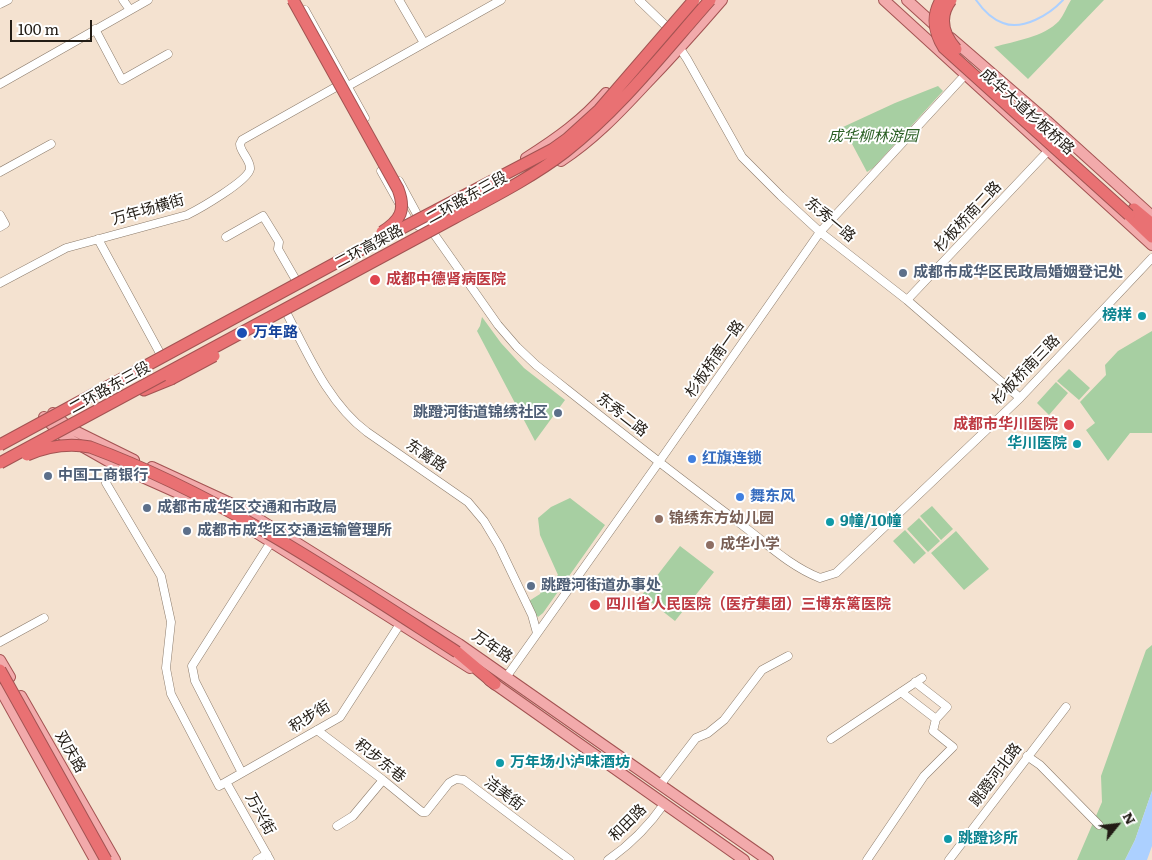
<!DOCTYPE html>
<meta charset="utf-8">
<style>
body{margin:0}
#map{position:relative;width:1152px;height:860px;overflow:hidden;background:#f4e2d0;font-family:Literata,serif}
canvas{display:block}
.north{position:absolute;left:1092px;top:800px;width:50px;height:50px;-webkit-text-stroke:4px #fff;paint-order:stroke;rotate:61deg;font-size:14px;font-weight:700;line-height:20px;text-align:center;color:#221c15}
.north::after{content:'';display:block;margin:auto;width:18px;height:22px;background:#221c15;clip-path:polygon(50% 0,100% 100%,50% 72%,0 100%)}
.scale{position:absolute;left:10px;top:20px;width:82px;height:22px;box-sizing:border-box;border:2px solid #221c15;border-top:0;padding-left:6px;font-size:15px;line-height:18px;white-space:nowrap;color:#221c15;-webkit-text-stroke:4px #fff;paint-order:stroke}
</style>
<div id="map">
<canvas width="1152" height="860"></canvas>
<div class="north">N</div>
<div class="scale">100 m</div>
</div>
<script>
const ctx = document.querySelector('canvas').getContext('2d');
ctx.lineJoin = 'round';
function fill(path, color) { ctx.fillStyle = color; ctx.fill(path, 'evenodd'); }
function trace(path, color, width, dash) { ctx.strokeStyle = color; ctx.lineWidth = width; ctx.lineCap = dash ? 'butt' : 'round'; ctx.setLineDash(dash || []); ctx.stroke(path); }
function label(font, color, halo, rows, align = 'center') {
  ctx.font = font + ' Literata,"Noto Sans SC",serif'; ctx.lineWidth = 4; ctx.setLineDash([]); ctx.textBaseline = 'middle'; ctx.strokeStyle = halo; ctx.fillStyle = color; for (const [text, x, y, turn = 0] of rows) {
    ctx.save(); ctx.translate(x, y); ctx.rotate((+turn || 0) * Math.PI / 180); ctx.textAlign = isNaN(turn) ? turn : align; if (halo) ctx.strokeText(text, 0, 0); ctx.fillText(text, 0, 0); ctx.restore();
  }
}
fill(new Path2D(`
 M1071 0H1104L1028 79 994 47C1015 41 1044 37 1059 21 1064 15 1067 6 1071 0Z
 M938 86 943 91 873 168 867 172 843 127 895 103Z
 M482 317 501 343 524 368 565 400 535 441 477 331 480 326Z
 M1152 331V433H1130L1108 461 1086 430 1095 423 1080 402 1106 375 1105 365 1118 351Z
 M1069 369 1090 388 1079 400 1057 381Z
 M1056 382 1068 393 1049 415 1037 403Z
 M570 498 605 525 543 613 538 617 536 615 529 601 540 594 543 588 558 575 540 535 538 518 551 507Z
 M932 506 953 529 941 540 920 516Z
 M919 518 940 541 928 552 907 529Z
 M905 530 926 553 914 564 893 541Z
 M956 531 989 569 964 590 931 553Z
 M680 546 714 572 675 621 642 595Z
 M1152 645V791L1135 840 1125 860H1077L1102 802 1101 776 1146 650Z`), '#a7cfa2');
fill(new Path2D(`
 M1152 791V846L1147 860H1125L1135 840Z`), '#acd0ff');
trace(new Path2D(`
 M976 0C983 10 991 19 1003 23 1023 31 1050 14 1063 0`), '#acd0ff', 2);
const minor = new Path2D(`
 M123 0 130 10
 M399 0 424 43
 M639 0 665 25 670 32
 M0 4 8 0
 M305 10 365 118
 M95 29 122 80 168 54
 M677 44 687 59 742 157 781 196 820 232 907 300 1020 398
 M0 84 148 0
 M348 86 501 0
 M381 171 409 221 430 232
 M0 172 51 144
 M399 181 418 216 434 234 498 325 517 347 536 365C603 418 669 471 738 522 764 541 789 566 820 578L836 573 1020 398 1152 258
 M0 215 5 224 0 227
 M226 237 263 216 279 242 278 249 297 282
 M98 239 161 355
 M0 283 66 248 187 215C199 209 248 181 250 169 251 160 240 152 240 144L242 140 336 87
 M907 300 1048 151
 M285 310C307 352 328 403 367 432L468 502 484 521 499 546 532 615 537 633
 M113 464 106 483 161 576 171 622 166 668 171 694 219 786 340 717 400 624
 M0 642 44 618
 M507 676 659 462 820 232 965 75
 M901 692 936 719 947 707 915 682
 M317 730 383 780 422 812H426L449 783 456 779 464 780 570 860
 M831 739 922 678
 M1027 756 1040 765 1099 825
 M242 773 195 681 192 666 271 542
 M226 782 270 860
 M660 785 696 738 708 733 724 720 762 670 788 656
 M337 826 353 816 383 780
 M257 860 267 854
 M608 860C631 844 648 827 664 804
 M867 860 924 776 953 747 933 731 936 719
 M949 860 1066 707`);
const major = new Path2D(`
 M884 0 1152 245
 M907 0 939 29
 M951 38 1047 121 1152 216
 M526 158C556 139 583 120 606 93
 M561 161C593 140 618 114 644 86 671 58 697 29 722 0
 M53 413 69 428 134 460
 M44 417 62 435 113 464 207 506
 M152 467 241 508 459 644 768 860
 M252 530 470 668
 M0 660 10 677
 M489 680 744 860
 M0 689 95 860
 M21 696 115 860`);
const highway = new Path2D(`
 M1134 209 1152 224
 M1129 215 1152 237
 M144 390 171 379
 M457 652 495 684`);
trace(minor, '#8c7c6c', 9);
trace(major, '#a35352', 12);
trace(highway, '#a35352', 13);
trace(minor, '#fff', 8);
trace(major, '#f2aaab', 10);
trace(highway, '#e97173', 11);
const highwayBridge = new Path2D(`
 M293 0 398 189C406 210 401 220 382 232
 M941 0C931 17 934 32 944 48L1129 215
 M951 0C938 17 943 34 956 49
 M171 379 214 356
 M0 445 343 259 553 149 567 139 599 110 694 0
 M27 455C48 446 68 443 90 447 222 496 339 576 457 652
 M0 463 454 218C491 198 531 178 565 152 620 109 664 52 710 0
 M0 670 106 860`);
trace(highwayBridge, '#a35352', 13, []);
trace(highwayBridge, '#e97173', 11);
for (const [x, y, r, color] of [
 [903,273,5,"#5c6f8a"],
 [375,280,6,"#e0444e"],
 [1142,316,5,"#0f9aa8"],
 [242,333,6,"#1a4fb4"],
 [558,413,5,"#5c6f8a"],
 [1069,425,6,"#e0444e"],
 [1077,444,5,"#0f9aa8"],
 [692,459,5,"#3f7fe0"],
 [48,476,5,"#5c6f8a"],
 [740,497,5,"#3f7fe0"],
 [147,508,5,"#5c6f8a"],
 [659,519,5,"#8d6e63"],
 [830,522,5,"#0f9aa8"],
 [187,531,5,"#5c6f8a"],
 [710,545,5,"#8d6e63"],
 [531,586,5,"#5c6f8a"],
 [595,605,6,"#e0444e"],
 [500,763,5,"#0f9aa8"],
 [948,839,5,"#0f9aa8"]
]) { const dot = new Path2D(); dot.arc(x, y, r, 0, 2 * Math.PI); ctx.fillStyle = color; ctx.fill(dot); trace(dot, '#fff', 2); }
label('15px', '#221c15', '#fff', [
 ["成华大道杉板桥路",1027,112,42],
 ["二环路东三段",467,198,-29],
 ["万年场横街",148,210,-16],
 ["杉板桥南二路",968,217,-47],
 ["东秀一路",830,220,40],
 ["二环高架路",369,247,-28],
 ["杉板桥南一路",715,359,-55],
 ["杉板桥南三路",1026,370,-46],
 ["二环路东三段",110,388,-29],
 ["东秀二路",622,415,38],
 ["东篱路",426,456,34],
 ["万年路",492,647,34],
 ["积步街",310,717,-32],
 ["双庆路",70,752,60],
 ["积步东巷",380,761,38],
 ["跳蹬河北路",996,775,-53],
 ["洁美街",504,794,37],
 ["万兴街",260,814,61],
 ["和田路",628,823,-45]
]);
label('italic 15px', '#2a5f24', '#fff', [
 ["成华柳林游园",873,137]
]);
label('bold 15px', '#4e5e75', '#fff', [
 ["成都市成华区民政局婚姻登记处",913,273],
 ["跳蹬河街道锦绣社区",548,413,"right"],
 ["中国工商银行",58,476],
 ["成都市成华区交通和市政局",157,508],
 ["成都市成华区交通运输管理所",197,531],
 ["跳蹬河街道办事处",541,586]
], 'left');
label('bold 15px', '#be3a42', '#fff', [
 ["成都中德肾病医院",386,280],
 ["成都市华川医院",1058,425,"right"],
 ["四川省人民医院（医疗集团）三博东篱医院",606,605]
], 'left');
label('bold 15px', '#0d838f', '#fff', [
 ["榜样",1132,316,"right"],
 ["华川医院",1067,444,"right"],
 ["9幢/10幢",840,522],
 ["万年场小泸味酒坊",510,763],
 ["跳蹬诊所",958,839]
], 'left');
label('bold 15px', '#164399', '#fff', [
 ["万年路",253,333]
], 'left');
label('bold 15px', '#366cbe', '#fff', [
 ["红旗连锁",702,459],
 ["舞东风",750,497]
], 'left');
label('bold 15px', '#785e54', '#fff', [
 ["锦绣东方幼儿园",669,519],
 ["成华小学",720,545]
], 'left');
</script>
